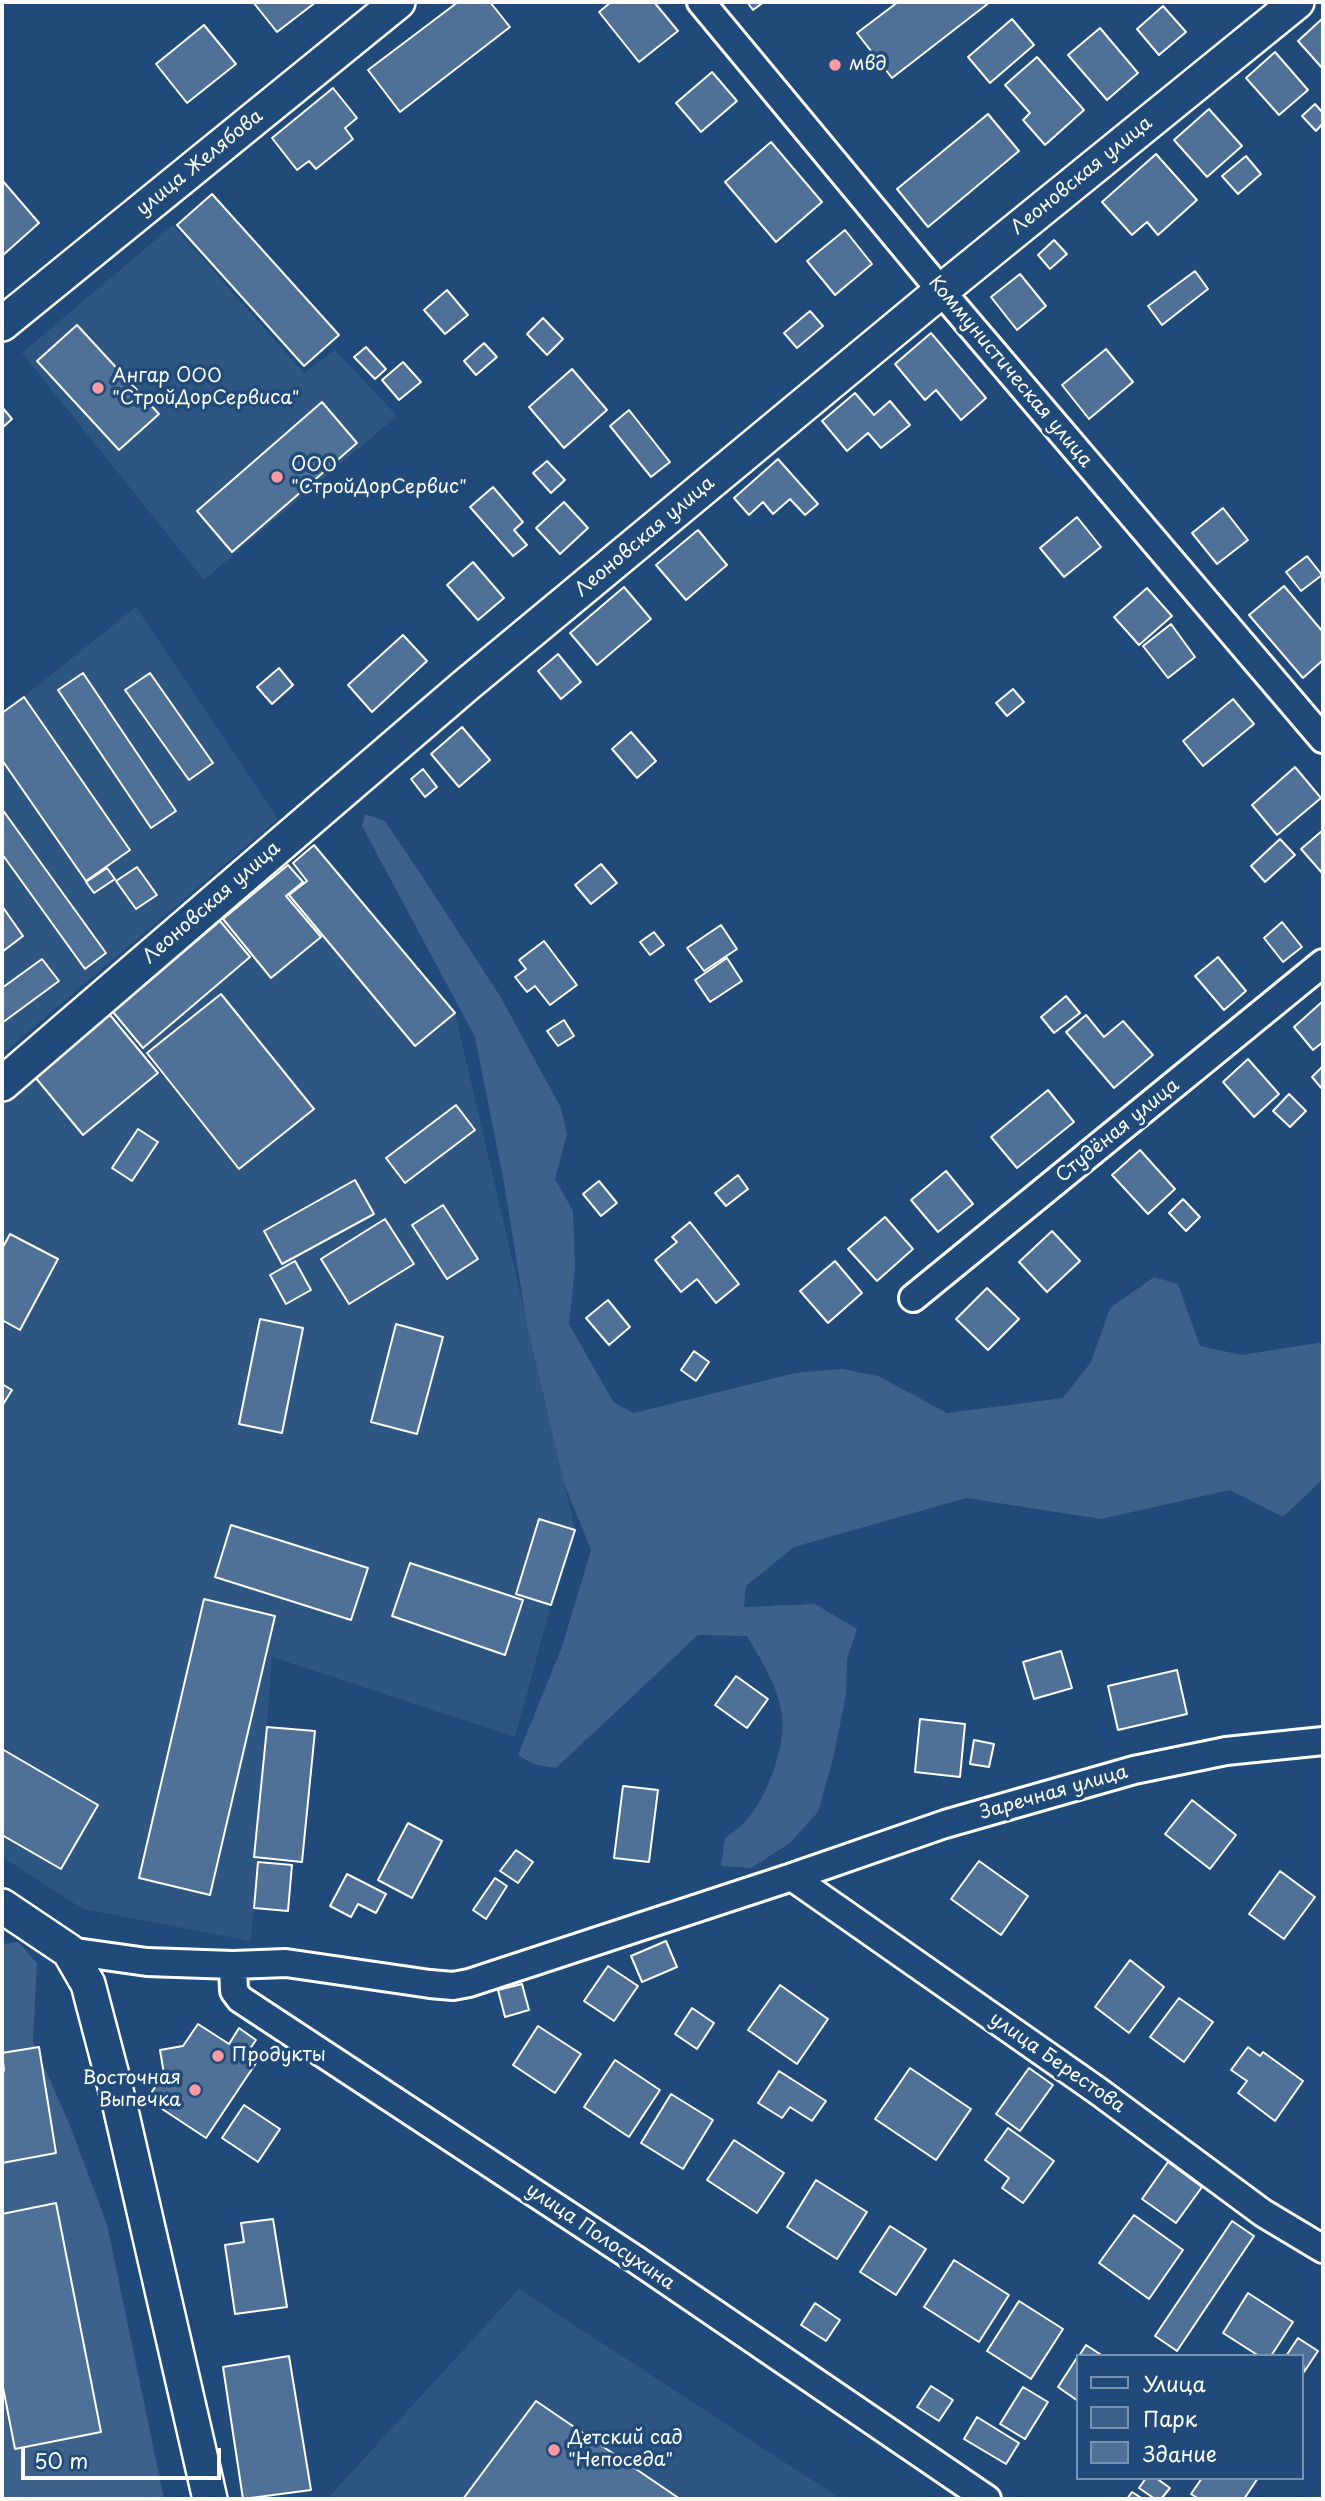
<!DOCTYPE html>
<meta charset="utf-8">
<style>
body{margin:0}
#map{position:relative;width:1325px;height:2501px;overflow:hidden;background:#1f4a7a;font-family:"Playpen Sans",sans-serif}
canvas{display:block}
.frame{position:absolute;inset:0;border:4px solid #fff;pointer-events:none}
.legend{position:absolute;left:1076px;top:2354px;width:228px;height:126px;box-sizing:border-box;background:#1f4a7a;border:2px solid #7992af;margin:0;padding:9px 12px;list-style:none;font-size:21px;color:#fff}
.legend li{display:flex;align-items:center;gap:14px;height:35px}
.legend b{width:35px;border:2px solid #7992af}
.scale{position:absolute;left:21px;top:2448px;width:200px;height:32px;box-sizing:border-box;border:4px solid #fff;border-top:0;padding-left:9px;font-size:21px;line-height:24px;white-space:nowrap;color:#fff;-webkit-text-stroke:5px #1f4a7a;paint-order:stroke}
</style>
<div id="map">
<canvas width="1325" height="2501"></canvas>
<div class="frame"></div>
<ul class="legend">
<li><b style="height:9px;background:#1f4a7a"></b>Улица</li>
<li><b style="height:19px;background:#3c618b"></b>Парк</li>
<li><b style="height:19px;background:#507197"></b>Здание</li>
</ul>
<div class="scale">50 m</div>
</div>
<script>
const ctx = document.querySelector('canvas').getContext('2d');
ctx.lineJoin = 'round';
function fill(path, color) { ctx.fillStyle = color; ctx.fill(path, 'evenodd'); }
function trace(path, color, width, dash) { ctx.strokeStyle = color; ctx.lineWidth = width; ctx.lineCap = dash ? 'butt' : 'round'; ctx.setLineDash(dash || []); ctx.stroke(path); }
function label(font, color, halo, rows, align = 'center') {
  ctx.font = font + ' "Playpen Sans",sans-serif'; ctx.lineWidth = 7; ctx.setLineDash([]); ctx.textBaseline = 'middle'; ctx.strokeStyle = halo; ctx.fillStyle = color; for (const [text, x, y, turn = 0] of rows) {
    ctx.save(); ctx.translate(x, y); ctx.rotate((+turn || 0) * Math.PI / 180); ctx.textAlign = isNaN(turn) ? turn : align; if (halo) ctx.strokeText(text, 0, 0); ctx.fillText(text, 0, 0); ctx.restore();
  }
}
fill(new Path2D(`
 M173 225 304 373 335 350 397 416 204 580 22 353Z
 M136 607 278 819 2 1054V714Z
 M314 845 455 1013 575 1530 551 1605 515 1737 272 1657 251 1941 83 1909 2 1857V1106Z
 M519 2289 841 2499H327Z`), '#2e5683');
fill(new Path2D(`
 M365 814 385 821 420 873 500 996 561 1108 567 1134 555 1179 573 1211 575 1267 569 1324 614 1403 634 1413 795 1373 842 1369 878 1376 947 1413 1063 1398 1091 1362 1110 1308 1154 1277 1178 1284 1200 1346 1242 1355 1323 1342V1479L1283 1517 1230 1490 1101 1519 966 1498 794 1547 746 1586 744 1607 815 1604 857 1629 847 1659 846 1695 833 1759 818 1812 790 1843 751 1868 721 1866 725 1838C732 1833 740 1828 746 1821 767 1797 786 1747 782 1715 778 1686 761 1660 747 1636L698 1635 556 1768 533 1764 518 1755 562 1647 591 1550 564 1483 527 1325 504 1183 475 1037 362 826Z
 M18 1942 37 1963 33 2042 69 2123 107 2224 164 2499H2V1944Z`), '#3c618b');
const building = new Path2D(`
 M253 2H316L277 32Z
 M458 2H490L510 27 400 112 368 70Z
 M611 2H654L678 31 639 62 599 12Z
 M747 2H764L753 10Z
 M898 2H990L892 78 857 33Z
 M1163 6 1186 32 1159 55 1137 29Z
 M1323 18V69L1298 41Z
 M1012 19 1034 45 990 83 968 57Z
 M204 25 236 64 187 103 156 64Z
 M1100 28 1138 73 1107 100 1068 55Z
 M1275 52 1308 90 1279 115 1246 78Z
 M1037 57 1084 110 1045 145 1023 120 1030 113 1005 85Z
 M712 72 737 101 701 132 676 103Z
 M333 88 357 118 345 128 353 139 316 169 309 161 297 170 272 138Z
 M1315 104 1323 113V123L1316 131 1302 116Z
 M1209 109 1242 146 1207 177 1174 140Z
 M988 114 1019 151 928 227 897 189Z
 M771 142 822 202 776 242 725 182Z
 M1156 154 1197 200 1158 235 1147 222 1132 235 1102 202Z
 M1246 156 1261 174 1238 194 1222 176Z
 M2 180 39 223 2 256Z
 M212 194 339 335 304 366 177 225Z
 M845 230 872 264 835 295 807 261Z
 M1054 240 1067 254 1050 269 1038 255Z
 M1195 271 1208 289 1162 325 1148 306Z
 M1020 274 1046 306 1017 330 991 297Z
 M447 290 468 315 445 334 424 310Z
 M810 311 823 326 797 348 784 333Z
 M543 318 563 339 547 355 527 334Z
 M77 325 159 414 119 450 37 361Z
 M931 333 986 398 961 420 936 390 925 400 895 364Z
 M484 343 497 357 476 375 464 361Z
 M366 347 386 369 375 379 354 357Z
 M1106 349 1133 382 1089 419 1062 385Z
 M403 362 421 382 399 400 382 380Z
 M572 369 607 410 564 448 529 407Z
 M855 393 874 415 890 401 910 425 881 448 868 433 847 451 822 421Z
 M322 402 357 443 232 552 197 511Z
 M2 407 12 419 2 428Z
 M629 410 670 462 651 477 610 426Z
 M778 459 818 504 805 515 790 499 773 514 763 502 749 515 734 498Z
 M547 461 565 480 551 493 533 473Z
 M493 487 523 522 514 530 527 545 513 556 470 507Z
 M564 502 588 528 560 554 536 528Z
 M1223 508 1248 540 1217 564 1192 533Z
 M1077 517 1101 547 1064 577 1040 548Z
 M698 530 727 565 686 600 656 565Z
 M1307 556 1322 575 1301 591 1286 572Z
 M473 562 504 598 478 620 447 585Z
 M1284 586 1323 632V660L1303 678 1249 615Z
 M624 587 651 619 597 665 570 633Z
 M1147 588 1172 616 1139 645 1114 617Z
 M1171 624 1195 657 1168 678 1143 646Z
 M403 635 427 661 372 712 348 685Z
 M558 654 581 682 561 699 538 671Z
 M279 668 293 685 272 704 257 687Z
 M83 673 176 811 151 828 58 690Z
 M150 673 213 763 189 780 125 690Z
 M1013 689 1024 702 1007 716 996 703Z
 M24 697 130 850 86 881 2 760V713Z
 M1233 699 1254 724 1203 766 1183 741Z
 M462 727 490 760 459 787 431 754Z
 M631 732 656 761 637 778 612 749Z
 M1295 767 1321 798 1277 835 1252 805Z
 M423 769 437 787 425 797 411 779Z
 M2 809 106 953 85 969 2 854Z
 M1323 830V874L1301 849Z
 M1280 839 1295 855 1265 882 1251 866Z
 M314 845 455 1013 415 1046 289 895 307 881 293 863Z
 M601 864 617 883 591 904 575 885Z
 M288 865 303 882 286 896 321 937 271 978 223 919Z
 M137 867 157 895 136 909 116 881Z
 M107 868 115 879 94 893 86 882Z
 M2 906 23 936 2 952Z
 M220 921 250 957 143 1048 113 1012Z
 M1282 922 1302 947 1283 962 1264 938Z
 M721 925 737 949 704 971 687 948Z
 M654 932 664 945 650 955 640 942Z
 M544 941 577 985 550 1005 535 986 527 992 515 977 526 969 519 960Z
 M1218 957 1246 991 1224 1010 1195 976Z
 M727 958 742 981 710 1002 695 980Z
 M42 959 59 981 2 1023V988Z
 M221 994 314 1109 239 1169 147 1053Z
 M1066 996 1080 1013 1054 1033 1041 1017Z
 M1323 1001V1042L1313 1050 1294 1027Z
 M110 1015 158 1073 83 1135 35 1077Z
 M1086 1015 1104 1037 1123 1021 1153 1055 1114 1088 1066 1032Z
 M564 1020 574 1036 558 1046 547 1031Z
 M1248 1059 1279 1094 1254 1117 1223 1082Z
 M1323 1066V1090L1312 1077Z
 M1048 1090 1074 1122 1017 1168 991 1137Z
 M1289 1094 1306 1111 1290 1127 1273 1111Z
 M456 1105 475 1130 405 1183 386 1158Z
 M138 1129 158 1142 132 1181 112 1168Z
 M1140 1150 1175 1189 1148 1214 1112 1175Z
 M946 1171 973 1204 938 1232 911 1200Z
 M738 1175 748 1189 726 1206 715 1193Z
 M355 1180 374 1214 282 1264 264 1231Z
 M599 1181 617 1203 601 1216 583 1194Z
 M1183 1199 1200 1217 1186 1231 1169 1213Z
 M443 1205 478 1259 447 1279 412 1225Z
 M885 1217 913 1249 877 1281 848 1249Z
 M385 1219 414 1264 349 1304 321 1259Z
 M690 1222 739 1284 716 1303 697 1279 681 1292 655 1260 677 1242 672 1237Z
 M1052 1231 1080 1261 1047 1292 1019 1262Z
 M10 1234 58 1259 20 1330 2 1320V1249Z
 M295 1261 311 1290 286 1304 270 1275Z
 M835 1261 862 1293 828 1323 800 1291Z
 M987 1288 1019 1319 988 1350 956 1319Z
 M608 1300 630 1327 609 1345 586 1318Z
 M260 1319 303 1328 282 1433 239 1424Z
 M396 1324 443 1337 417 1434 371 1422Z
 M694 1351 709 1362 696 1381 681 1370Z
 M2 1384 12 1390 2 1406Z
 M539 1519 575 1530 551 1605 516 1594Z
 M231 1525 368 1568 351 1620 215 1577Z
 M410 1563 523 1600 505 1655 392 1616Z
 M204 1599 275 1616 210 1895 139 1878Z
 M1061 1651 1072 1688 1034 1699 1023 1662Z
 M1177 1670 1187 1714 1118 1730 1108 1686Z
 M736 1676 768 1699 747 1728 715 1705Z
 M920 1719 965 1724 960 1777 915 1772Z
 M267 1727 315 1731 302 1862 254 1857Z
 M974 1740 994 1744 989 1767 970 1764Z
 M2 1749 98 1805 61 1869 2 1835Z
 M623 1786 658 1790 649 1862 614 1858Z
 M1192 1800 1236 1835 1210 1869 1165 1834Z
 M408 1823 442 1841 412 1898 378 1880Z
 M516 1850 533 1862 518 1883 500 1871Z
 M979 1861 1028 1896 1001 1935 951 1899Z
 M258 1862 292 1865 288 1911 254 1908Z
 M1280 1871 1315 1897 1284 1939 1249 1914Z
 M347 1874 386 1894 376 1913 358 1904 351 1917 330 1906Z
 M495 1878 507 1886 486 1919 473 1910Z
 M666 1941 677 1967 642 1982 631 1956Z
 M1130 1960 1164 1987 1129 2033 1095 2007Z
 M608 1966 638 1986 614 2021 584 2001Z
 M522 1984 529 2010 505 2017 498 1990Z
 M780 1985 828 2019 797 2064 748 2030Z
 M1179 1998 1213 2022 1184 2062 1150 2037Z
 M692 2008 714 2023 697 2049 675 2034Z
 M198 2024 229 2044 239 2028 256 2040 245 2056 256 2063 206 2138 147 2099 164 2074 160 2050 183 2046Z
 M538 2026 581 2054 555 2093 513 2065Z
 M39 2047 56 2153 2 2163V2075L4 2070 2 2053Z
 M1248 2047 1260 2056 1263 2052 1303 2081 1275 2121 1238 2093 1247 2081 1231 2070Z
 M615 2060 660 2090 629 2137 584 2107Z
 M910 2068 971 2109 936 2160 875 2119Z
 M1029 2068 1053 2085 1020 2131 996 2114Z
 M779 2071 826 2101 812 2121 790 2107 782 2118 758 2103Z
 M671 2094 713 2120 683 2169 641 2143Z
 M244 2105 280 2129 258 2162 222 2138Z
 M1008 2128 1054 2161 1023 2203 1002 2188 1009 2178 985 2160Z
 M734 2140 784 2173 757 2213 707 2180Z
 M1168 2162 1202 2187 1176 2223 1142 2199Z
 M816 2180 867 2212 837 2259 787 2227Z
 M56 2203 101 2432 15 2449 2 2382V2214Z
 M1134 2215 1183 2250 1149 2299 1099 2263Z
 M273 2219 287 2307 235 2314 225 2245 244 2242 241 2223Z
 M1232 2221 1254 2236 1177 2351 1155 2336Z
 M890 2226 926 2249 896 2295 860 2272Z
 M954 2260 1009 2295 979 2342 924 2307Z
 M1248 2293 1293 2322 1271 2356H1259L1223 2333Z
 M1019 2301 1063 2329 1031 2379 987 2351Z
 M815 2303 840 2320 826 2341 801 2325Z
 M1298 2338 1318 2351 1304 2372 1302 2356H1286Z
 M1086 2345 1103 2356H1079Z
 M289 2356 311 2490 243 2499 223 2367Z
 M1078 2356V2401L1058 2387Z
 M931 2386 953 2400 939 2421 917 2407Z
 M1023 2387 1048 2402 1025 2439 1000 2424Z
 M536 2401 680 2499H463Z
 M977 2417 1019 2443 1006 2464 964 2439Z
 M1146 2478H1156L1170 2488 1161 2499H1155L1139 2488Z
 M1202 2478H1258L1244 2499H1199L1191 2494Z
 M1132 2492 1143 2499H1127Z`);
fill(building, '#507197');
trace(building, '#fff', 2);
const minor = new Path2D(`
 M701 2 941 291 1323 739
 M913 1298 1323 963
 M792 1877 1098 2091 1263 2213 1323 2249
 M69 1951 147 1962 233 1965 286 1963 430 1984 453 1986 469 1983 792 1877 945 1824 1134 1770 1226 1751 1323 1741
 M233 1965 234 1991 240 1999 635 2259 987 2499`);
const tertiary = new Path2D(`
 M2 324 398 2
 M2 1084 465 686 941 291 1297 2
 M2 1906 69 1951 88 1984 120 2106 210 2499`);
trace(minor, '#fff', 32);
trace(tertiary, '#fff', 38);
trace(minor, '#1f4a7a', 26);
trace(tertiary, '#1f4a7a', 33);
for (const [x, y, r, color] of [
 [835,65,7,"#ff9aa2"],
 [98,388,7,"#ff9aa2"],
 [277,477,7,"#ff9aa2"],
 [218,2056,7,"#ff9aa2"],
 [195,2090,7,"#ff9aa2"],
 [554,2450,7,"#ff9aa2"]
]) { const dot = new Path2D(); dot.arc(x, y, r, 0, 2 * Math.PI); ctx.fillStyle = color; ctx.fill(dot); trace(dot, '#1f4a7a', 2.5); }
label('19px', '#fff', '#1f4a7a', [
 ["мвд",849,65],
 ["Ангар ООО",112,377],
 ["\"СтройДорСервиса\"",112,399],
 ["ООО",291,466],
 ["\"СтройДорСервис\"",291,488],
 ["Продукты",232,2056],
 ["Восточная",181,2079,"right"],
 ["Выпечка",181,2101,"right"],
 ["Детский сад",568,2439],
 ["\"Непоседа\"",568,2461]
], 'left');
label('19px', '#fff', '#1f4a7a', [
 ["улица Желябова",200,163,-39],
 ["Леоновская улица",1082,176,-39],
 ["Коммунистическая улица",1010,372,50],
 ["Леоновская улица",645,537,-40],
 ["Леоновская улица",212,903,-41],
 ["Студёная улица",1118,1131,-39],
 ["Заречная улица",1054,1793,-16],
 ["улица Берестова",1057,2063,35],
 ["улица Полосухина",600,2237,34]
]);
</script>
